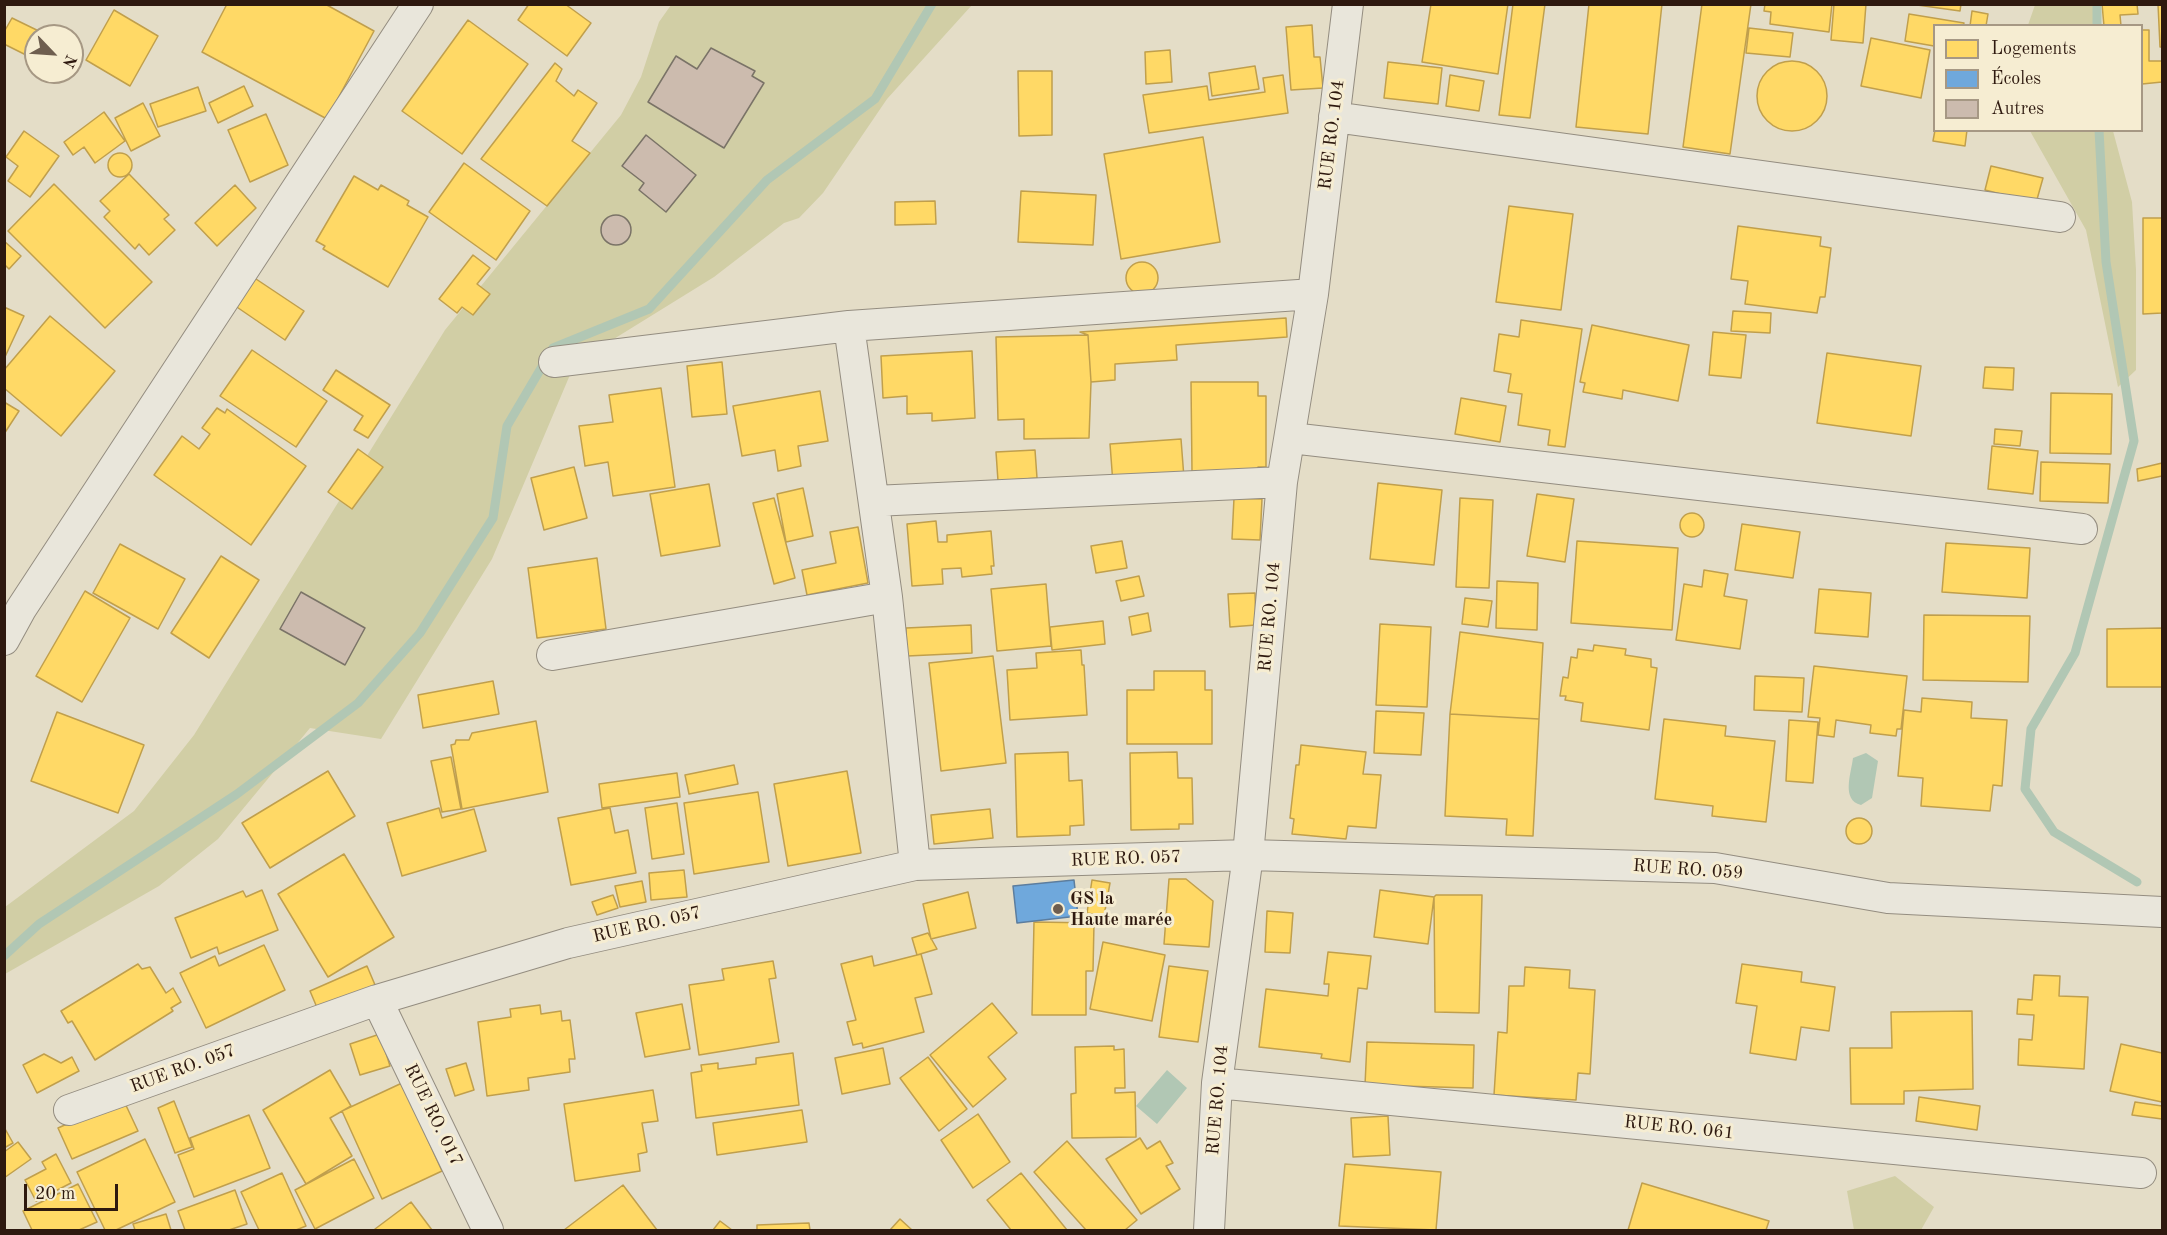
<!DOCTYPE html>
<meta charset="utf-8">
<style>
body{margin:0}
#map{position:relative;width:2167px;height:1235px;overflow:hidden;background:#e4ddc7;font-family:"Old Standard TT",serif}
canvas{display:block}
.frame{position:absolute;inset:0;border:6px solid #2e190f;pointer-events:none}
.legend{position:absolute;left:1933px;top:24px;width:210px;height:108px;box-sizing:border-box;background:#f6edd2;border:2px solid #a69884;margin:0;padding:8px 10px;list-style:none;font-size:18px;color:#2e190f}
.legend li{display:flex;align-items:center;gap:12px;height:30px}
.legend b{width:30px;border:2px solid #a69884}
.north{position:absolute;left:24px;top:24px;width:60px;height:60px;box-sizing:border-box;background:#f6edd2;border:2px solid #a69884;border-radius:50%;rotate:115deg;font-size:16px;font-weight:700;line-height:24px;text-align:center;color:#2e190f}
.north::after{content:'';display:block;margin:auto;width:21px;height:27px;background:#6e5e4f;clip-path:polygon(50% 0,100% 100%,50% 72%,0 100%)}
.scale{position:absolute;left:24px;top:1184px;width:94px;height:27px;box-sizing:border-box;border:3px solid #2e190f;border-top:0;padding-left:8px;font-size:18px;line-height:21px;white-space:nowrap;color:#2e190f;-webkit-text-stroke:4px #f6edd2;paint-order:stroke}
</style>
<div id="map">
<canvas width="2167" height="1235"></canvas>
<div class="frame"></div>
<ul class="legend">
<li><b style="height:16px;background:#ffd966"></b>Logements</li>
<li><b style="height:16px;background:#6fa8dc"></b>Écoles</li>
<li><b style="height:16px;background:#ccbbae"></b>Autres</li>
</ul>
<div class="north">N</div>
<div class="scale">20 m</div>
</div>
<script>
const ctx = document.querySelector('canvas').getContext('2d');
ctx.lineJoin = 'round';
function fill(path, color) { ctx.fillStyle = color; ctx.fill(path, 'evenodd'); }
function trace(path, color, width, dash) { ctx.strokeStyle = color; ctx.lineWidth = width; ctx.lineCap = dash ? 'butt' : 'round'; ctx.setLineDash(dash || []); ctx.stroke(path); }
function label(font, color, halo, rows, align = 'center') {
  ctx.font = font + ' "Old Standard TT",serif'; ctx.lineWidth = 6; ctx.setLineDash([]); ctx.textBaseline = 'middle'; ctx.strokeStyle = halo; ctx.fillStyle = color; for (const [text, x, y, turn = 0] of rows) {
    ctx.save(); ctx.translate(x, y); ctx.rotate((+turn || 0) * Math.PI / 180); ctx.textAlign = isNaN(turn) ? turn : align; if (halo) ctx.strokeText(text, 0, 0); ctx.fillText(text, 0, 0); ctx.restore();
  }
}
fill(new Path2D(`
 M671 5H972L887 99 823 193 799 218 784 223 714 277 575 363 492 559 381 739 310 728 218 839 159 886 5 974V907L134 811 194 735 445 330 621 115 641 77 659 22Z
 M2035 5H2099L2100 25H2028Z
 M2030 131H2113L2132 202 2136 270V370L2118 387 2086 230Z
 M1895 1176 1934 1207 1921 1230H1854L1847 1191Z`), '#d1cea5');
fill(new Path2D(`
 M1866 753 1878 761 1872 798 1861 805C1841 800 1851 774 1853 758Z
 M1167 1070 1187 1088 1157 1124 1136 1106Z`), '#b1c7b4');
const homes = new Path2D(`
 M227 4H325L374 31 327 119 202 52Z
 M529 4H565L591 23 567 56 518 20Z
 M1431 4H1508L1498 74 1422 62Z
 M1513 4H1545L1530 118 1499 115Z
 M1589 4H1662L1648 134 1576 127Z
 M1702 4H1751L1730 154 1683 147Z
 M1765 4H1832L1829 32 1770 24 1771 12 1764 11Z
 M1834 4H1866L1863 43 1831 40Z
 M1910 4H1961L1960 11Z
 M2102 4H2137L2138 14 2120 15 2121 26H2104Z
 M2158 4H2162V47H2160Z
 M114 10 158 36 130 86 86 60Z
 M1972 11 1988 14 1986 26H1970Z
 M1909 14 1964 23 1963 26H1934V46L1905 41Z
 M12 18 49 36H36V60L4 44V32Z
 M468 20 528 64 462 154 402 111Z
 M1312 25 1314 57H1320L1323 88 1291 90 1286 27Z
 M1749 28 1793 33 1790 57 1746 53Z
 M2142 30H2149V61H2162V82L2142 84Z
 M1871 38 1930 50 1921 98 1861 86Z
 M1170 50 1172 82 1146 84 1145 52Z
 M1757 96a35 35 0 1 1 70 0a35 35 0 1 1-70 0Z
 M1388 62 1442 68 1438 104 1384 98Z
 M555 63 562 69 556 81 574 96 578 90 597 103 572 141 590 153 547 206 481 159Z
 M1255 66 1259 89 1212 96 1209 73Z
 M1018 71H1052V135L1019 136Z
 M1283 75 1288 113 1149 133 1143 95 1207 86 1209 100 1265 92 1263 78Z
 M1450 75 1484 81 1479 111 1446 106Z
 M244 86 253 106 218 123 209 103Z
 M198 87 206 111 158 127 150 104Z
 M143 103 160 136 131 151 115 118Z
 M104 112 125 141 95 163 84 147 73 155 64 142Z
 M266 114 288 165 250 182 228 130Z
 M1935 130H1967L1965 146 1933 141Z
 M24 131 59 156 30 197 8 181 18 166 6 157Z
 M1203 137 1220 242 1121 259 1104 154Z
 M108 165a12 12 0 1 1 24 0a12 12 0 1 1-24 0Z
 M464 163 530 211 496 260 429 212Z
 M1991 166 2043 178 2036 203 1985 190Z
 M129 174 169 215 164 219 175 230 149 255 139 244 135 249 104 217 110 211 100 201Z
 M354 176 378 190 381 185 409 201 407 205 428 217 388 287 323 249 325 246 316 241Z
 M54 184 152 282 105 328 8 231Z
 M235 185 256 208 217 246 195 223Z
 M1021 191 1096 195 1093 245 1018 242Z
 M935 201 936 224 895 225V202Z
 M1509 206 1573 214 1561 310 1496 302Z
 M2143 218H2162V313L2143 314Z
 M1738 226 1821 237 1820 246 1831 248 1825 297H1820L1817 313 1745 304 1748 281 1731 279Z
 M4 241 21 256 9 269 4 264Z
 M473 255 490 268 477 284 490 294 473 315 462 307 457 313 439 299Z
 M1126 278a16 16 0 1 1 32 0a16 16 0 1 1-32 0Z
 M247 273 304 311 285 340 228 301Z
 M4 307 24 316 4 359Z
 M1733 311 1771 313 1770 333 1731 331Z
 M50 316 115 371 61 436 4 388V370Z
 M1286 318 1287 337 1176 345 1177 360 1115 364V380L1091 382 1088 335 1080 332Z
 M1521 320 1582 329 1565 447 1548 445 1550 430 1518 425 1522 394 1508 392 1511 374 1494 371 1499 334 1519 337Z
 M1592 325 1689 345 1678 401 1623 390 1622 399 1583 392 1585 383 1580 382Z
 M1713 332 1746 335 1741 378 1709 375Z
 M1088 335 1091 382 1089 438 1024 439V419L998 420 996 337Z
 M252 350 327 401 296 447 220 396Z
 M972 351 975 418 932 421V413L907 414V396L883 398 881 356Z
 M1827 353 1921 366 1911 436 1817 423Z
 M722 362 727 414 692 417 687 366Z
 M1985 367 2014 368 2013 390 1983 388Z
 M336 370 390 405 368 438 354 430 363 416 323 390Z
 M1191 382H1258V396H1266V467H1258V471L1192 472Z
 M661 388 675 487 613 496 608 462 585 466 579 426 613 422 609 395Z
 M820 391 828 441 798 446 801 466 778 471 775 450 742 456 733 406Z
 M2051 393 2112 394 2111 454 2050 453Z
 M1461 398 1506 406 1500 442 1455 434Z
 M4 402 19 411 4 434Z
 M217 408 225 413 227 409 306 466 251 545 154 475 182 436 199 449 210 434 202 428Z
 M1995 429 2022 431 2020 446 1994 444Z
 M1181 439 1184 478 1113 484 1110 444Z
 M1992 446 2038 451 2033 494 1988 489Z
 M358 449 383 467 352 509 328 492Z
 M1035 450 1037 478 998 481 996 452Z
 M2041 462 2110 464 2108 503 2040 501Z
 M2162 463V476L2138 481 2137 469Z
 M574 467 587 518 544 530 531 478Z
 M1378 483 1442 490 1434 565 1370 559Z
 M709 484 720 546 661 556 650 494Z
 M803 488 813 536 786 542 777 494Z
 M1537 494 1574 499 1565 562 1527 556Z
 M774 498 795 578 774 584 753 503Z
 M1234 498 1262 499 1260 540 1232 539Z
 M1460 498 1493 500 1489 588 1456 587Z
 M1680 525a12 12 0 1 1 24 0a12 12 0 1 1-24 0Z
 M936 521 938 542H947V535L991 531 994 566H991L992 574 962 577 961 568 942 569 943 584 912 586 907 524Z
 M1742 524 1800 532 1793 578 1735 570Z
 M858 527 868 583 807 595 802 570 836 563 830 532Z
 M1122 541 1127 568 1096 573 1091 546Z
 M1577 541 1678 548 1672 630 1571 623Z
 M1946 543 2030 548 2027 598 1942 592Z
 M120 544 185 579 158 629 93 593Z
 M221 556 259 580 209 658 171 633Z
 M597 558 606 629 537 638 528 568Z
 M1704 570 1728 574 1724 596 1747 600 1740 649 1676 640 1684 584 1702 587Z
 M1139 576 1144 596 1121 601 1116 581Z
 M1497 581 1538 583 1537 630 1496 628Z
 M1046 584 1051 646 997 651 991 589Z
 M1819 589 1871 593 1868 637 1815 633Z
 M85 591 130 618 82 702 36 676Z
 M1255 593 1256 625 1230 627 1228 594Z
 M1465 598 1492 601 1488 627 1462 624Z
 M1148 613 1151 631 1132 635 1129 617Z
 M1924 615 2030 616 2028 682 1923 680Z
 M1103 621 1105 644 1052 650 1050 627Z
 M1380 624 1431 627 1427 707 1376 705Z
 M971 625 972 653 907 656 906 628Z
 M2162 628V687H2107V629Z
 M1460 632 1543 643 1539 719 1450 714Z
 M1594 645 1626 649 1625 655 1651 659V667L1657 668 1649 730 1581 721 1583 703 1565 700 1566 696H1560L1563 677 1568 678 1571 657 1577 658 1578 649 1593 651Z
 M1081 650 1082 665H1084L1087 715 1010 720 1007 670 1037 668 1036 653Z
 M993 656 1006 763 941 771 929 663Z
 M1814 666 1907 676 1901 729H1897L1896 736 1870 733 1871 725 1836 720 1834 737 1818 735 1820 718 1808 717Z
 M1154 671H1205V690H1212V744H1127V690H1154Z
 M1755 676 1804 678 1802 712 1754 710Z
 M493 681 499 714 423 728 418 695Z
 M1922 698 1972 702 1971 718 2007 720 2002 786 1993 785 1990 811 1921 806 1923 778 1898 776 1904 710 1921 712Z
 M1376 711 1424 713 1421 755 1374 753Z
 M57 712 144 745 118 813 31 781Z
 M1450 714 1539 719 1533 836 1506 835 1507 819 1445 816Z
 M1664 719 1726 726 1725 736 1775 741 1766 822 1712 816 1713 806 1655 799Z
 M1789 720 1818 722 1813 783 1786 781Z
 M536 721 548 792 462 809 451 745 455 744 456 740H469L472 733Z
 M1301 745 1366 752 1363 774 1381 775 1376 828 1348 826 1346 839 1292 834 1294 819 1290 818 1296 765H1299Z
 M1068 752 1069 781 1082 780 1084 825 1070 826V835L1017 837 1015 754Z
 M1177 752 1178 778H1192L1193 824H1179V829L1131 830 1130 753Z
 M451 757 461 809 442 812 431 761Z
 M734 765 738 784 689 794 685 775Z
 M328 771 355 816 270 868 242 823Z
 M847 771 861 853 788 866 774 784Z
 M677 773 680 797 602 808 599 784Z
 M758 792 769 862 694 874 684 803Z
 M677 803 684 854 652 859 645 808Z
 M439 808 442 818 474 809 486 851 402 876 387 823Z
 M610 808 615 833 628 830 636 873 571 885 558 818Z
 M990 809 993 838 934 844 931 815Z
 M1846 831a13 13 0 1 1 26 0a13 13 0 1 1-26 0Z
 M344 854 394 937 328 977 278 894Z
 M684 870 687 897 651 900 649 873Z
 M1169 879H1186L1213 901 1209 947 1164 944Z
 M1092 880 1110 883 1104 916 1087 913Z
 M642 881 646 902 620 907 615 886Z
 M262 890 278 930 219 954 217 947 191 958 175 918 243 891 246 897Z
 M1380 890 1434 897 1428 944 1374 937Z
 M968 892 976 928 931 939 923 904Z
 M613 895 618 908 597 915 592 902Z
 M1436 895H1482L1479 1013 1435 1012 1434 897Z
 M1267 911 1293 913 1290 953 1265 952Z
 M1034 922 1094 923 1093 971H1086V1015H1032Z
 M928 933 937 949 917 955 912 938Z
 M1103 942 1165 955 1152 1021 1090 1009Z
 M264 945 285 990 206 1028 180 973 215 956 219 966Z
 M1328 952 1371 956 1367 989 1358 988 1350 1062 1321 1058 1322 1054 1259 1047 1266 989 1328 996 1329 984H1324Z
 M921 954 932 994 915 998 924 1032 863 1048 862 1043 853 1045 847 1022 856 1020 841 964 872 956 874 966Z
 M773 961 776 978 769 979 779 1042 699 1055 689 985 724 980 722 969Z
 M138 964 142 969 150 967 166 993 173 988 181 1002 171 1008 173 1011 95 1060 72 1021 68 1023 61 1011Z
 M1742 964 1802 972 1801 982 1835 987 1829 1031 1801 1027 1796 1060 1750 1053 1757 1006 1736 1003Z
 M367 966 378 992 321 1017 310 991Z
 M1169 966 1208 971 1198 1042 1159 1037Z
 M1525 967 1570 970 1569 988 1595 990 1590 1074 1578 1073 1576 1100 1494 1095 1498 1032 1507 1033 1509 986H1524Z
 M2034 975 2060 976 2059 996 2088 997 2084 1069 2018 1065 2019 1039 2032 1040 2034 1015 2017 1014 2018 999 2032 1000Z
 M992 1003 1017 1033 988 1057 1006 1079 973 1107 930 1055Z
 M682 1004 690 1049 645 1057 636 1013Z
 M540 1005 541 1014 561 1011 562 1021 570 1020 575 1059H569L570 1072 528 1078 529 1090 487 1096 478 1022 511 1017 510 1009Z
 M1972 1011 1973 1089 1904 1091V1104H1851L1850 1048H1892L1891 1012Z
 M380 1034 390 1066 360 1075 350 1044Z
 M1367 1042 1474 1045 1473 1088 1365 1085Z
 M2121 1044 2162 1053V1102L2110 1091Z
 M1114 1046V1050L1124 1049 1125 1088H1115V1093L1135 1092 1136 1137 1072 1138 1071 1094 1076 1093 1075 1047Z
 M883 1048 890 1084 842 1094 835 1058Z
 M793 1053 799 1105 696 1118 691 1073 702 1071 701 1065 718 1063V1069L756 1064V1058Z
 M44 1054 61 1063 72 1057 79 1071 37 1093 23 1065Z
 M928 1057 967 1109 939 1131 900 1078Z
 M466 1063 474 1090 455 1096 446 1069Z
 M330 1070 351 1106 330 1118 352 1156 306 1184 263 1110Z
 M402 1083 442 1171 382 1199 342 1111Z
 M653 1090 658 1121 642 1123 647 1152 638 1154 640 1171 575 1181 564 1104Z
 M1919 1097 1980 1106 1977 1130 1916 1121Z
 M123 1099 138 1131 72 1159 58 1128Z
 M174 1101 192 1147 175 1153 158 1108Z
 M2135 1102 2162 1106V1119L2132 1115Z
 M802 1110 807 1142 717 1155 713 1123Z
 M978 1114 1010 1162 973 1188 941 1140Z
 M249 1115 270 1168 194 1197 178 1155 194 1149 190 1138Z
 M1388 1116 1390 1155 1353 1157 1351 1118Z
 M4 1127 13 1143 4 1148Z
 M1140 1138 1147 1149 1160 1141 1173 1163 1166 1166 1180 1189 1141 1214 1106 1159Z
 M145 1139 175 1202 116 1230H105L77 1172Z
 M1067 1141 1137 1220 1125 1230H1086L1034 1172Z
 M18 1142 31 1159 4 1178V1152Z
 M56 1154 71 1183 36 1201 25 1180 46 1169 42 1162Z
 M354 1159 374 1198 315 1229 295 1190Z
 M1345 1164 1441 1172 1436 1230 1339 1226Z
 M282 1173 306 1226 296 1230H259L241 1192Z
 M1021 1173 1067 1230H1011L987 1200Z
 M1642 1183 1769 1221 1766 1230H1628Z
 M78 1184 97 1222 79 1230H32L23 1211Z
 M623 1185 657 1230H564Z
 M235 1190 247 1224 229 1230H185L178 1211Z
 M411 1202 432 1230H376L375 1229Z
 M166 1214 171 1230H135L133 1224Z
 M900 1219 912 1230H890Z
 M720 1221 732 1230H713Z
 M809 1223 810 1230H757V1225Z`);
fill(homes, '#ffd966');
trace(homes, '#c09f4c', 1.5);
const schools = new Path2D(`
 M1074 880 1078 916 1017 923 1013 886Z`);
fill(schools, '#6fa8dc');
trace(schools, '#5c7d9e', 1.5);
trace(new Path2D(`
 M2097 26V4
 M2099 130 2106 262 2134 441 2075 653 2031 729 2025 789 2054 832 2137 882
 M4 956 39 924 237 794 358 703 420 633 493 518 507 426 553 348 649 309 767 180 875 99 932 4`), '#b1c7b4', 9);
const building = new Path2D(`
 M711 48 755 71 752 76 764 83 724 148 648 102 676 56 697 69Z
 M646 135 696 175 666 212 639 190 644 183 622 166Z
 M601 230a15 15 0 1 1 30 0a15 15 0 1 1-30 0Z
 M301 592 365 628 345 665 280 629Z`);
fill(building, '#ccbbae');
trace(building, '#7a7367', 1.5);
const minor = new Path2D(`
 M1334 117 2060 217
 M849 326 887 597 915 865
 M554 362 849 326 1313 294
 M1291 438 2082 529
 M874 501 1282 482
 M4 640 21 609 418 4
 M552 655 887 597
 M377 1000 488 1230
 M1217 1083 2141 1173
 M69 1110 377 1000 568 943 915 865 1248 855 1715 868 1888 898 2162 912
 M1209 1230 1217 1083 1248 855 1282 482 1313 294 1348 4`);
trace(minor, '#948d80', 32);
trace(minor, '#e9e6db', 30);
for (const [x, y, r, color] of [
 [1058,909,6,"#6e5e4f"]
]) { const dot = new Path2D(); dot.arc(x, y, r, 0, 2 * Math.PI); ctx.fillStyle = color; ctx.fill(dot); trace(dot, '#f6edd2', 2); }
label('18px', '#2e190f', '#f6edd2', [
 ["RUE RO. 104",1332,135,-83],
 ["RUE RO. 104",1270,617,-85],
 ["RUE RO. 057",1126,859,-2],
 ["RUE RO. 059",1688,870,4],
 ["RUE RO. 057",647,925,-13],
 ["RUE RO. 057",183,1069,-20],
 ["RUE RO. 104",1218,1100,-85],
 ["RUE RO. 017",433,1115,64],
 ["RUE RO. 061",1679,1128,6]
]);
label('bold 18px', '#2e190f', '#f6edd2', [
 ["GS la",1070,899],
 ["Haute marée",1070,920]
], 'left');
</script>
